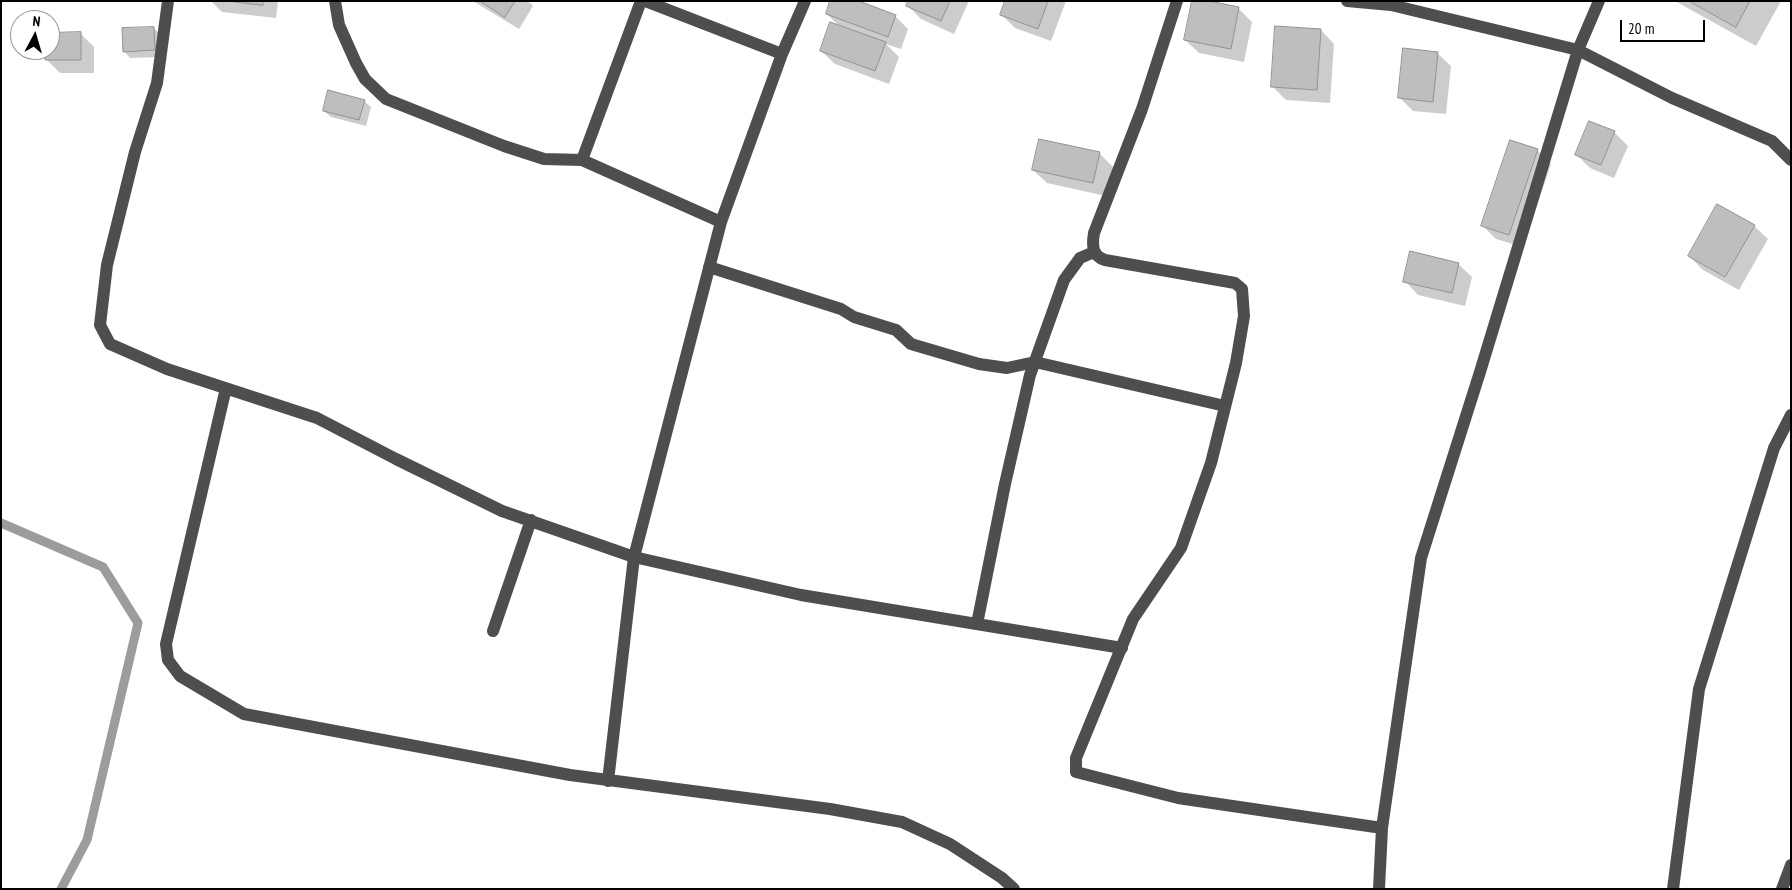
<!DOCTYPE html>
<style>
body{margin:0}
#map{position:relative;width:1792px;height:890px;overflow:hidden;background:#fff;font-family:"PT Sans Narrow",sans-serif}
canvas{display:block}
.frame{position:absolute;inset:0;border:2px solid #000;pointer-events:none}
.north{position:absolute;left:10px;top:10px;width:50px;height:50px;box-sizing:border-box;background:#fff;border:1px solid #999;border-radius:50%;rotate:6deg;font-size:14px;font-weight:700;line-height:20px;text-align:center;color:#000}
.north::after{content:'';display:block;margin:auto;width:18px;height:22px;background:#000;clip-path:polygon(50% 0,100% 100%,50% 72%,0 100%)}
.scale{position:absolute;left:1620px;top:20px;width:85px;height:22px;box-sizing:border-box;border:2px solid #000;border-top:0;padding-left:6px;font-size:15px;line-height:18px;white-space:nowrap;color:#000;-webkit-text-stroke:4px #fff;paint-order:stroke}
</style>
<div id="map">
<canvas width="1792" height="890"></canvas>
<div class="frame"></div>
<div class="north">N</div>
<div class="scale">20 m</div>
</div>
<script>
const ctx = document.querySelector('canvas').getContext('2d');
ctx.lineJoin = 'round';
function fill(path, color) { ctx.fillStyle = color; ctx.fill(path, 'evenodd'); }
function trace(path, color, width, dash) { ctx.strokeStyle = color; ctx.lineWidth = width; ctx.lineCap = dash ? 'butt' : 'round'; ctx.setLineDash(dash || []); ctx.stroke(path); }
fill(new Path2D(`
 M211 1H278L276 18 222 12Z
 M473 1H528L533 6 519 29Z
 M909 1H969L954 34 921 19 907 5Z
 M1007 1H1066L1051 41 1015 28 1002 15Z
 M1203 1 1239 9 1252 22 1244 62 1199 53 1185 40Z
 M1675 1H1781L1756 46Z
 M827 14 895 16 908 29 901 49 886 44 899 57 889 84 835 64 821 51 840 27Z
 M154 28 160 35 161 57 130 58 124 51Z
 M1321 30 1334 44 1330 103 1286 100 1272 86Z
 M50 34H81L94 47V73H60L47 60 46 50H50Z
 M1437 53 1451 66 1446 114 1413 111 1399 97Z
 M364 101 371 107 366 126 331 117 324 111Z
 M1614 132 1628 146 1614 178 1590 168 1577 155Z
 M1537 150 1551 164 1523 247 1496 239 1482 225Z
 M1099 153 1113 167 1106 196 1047 183 1033 170Z
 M1754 226 1768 239 1739 290 1703 270 1689 256Z
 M1458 264 1472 277 1465 306 1418 295 1405 281Z`), '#0003');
trace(new Path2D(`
 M1 523 103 567 138 623 87 840 61 889`), '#9c9c9c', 9);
const building = new Path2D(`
 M228 1H263V5Z
 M480 1H515L505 17Z
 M830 1H859L896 15 888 37 826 14Z
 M908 1H950L941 21 906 6Z
 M1005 1H1048L1038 29 1000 15Z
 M1192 1H1209L1239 7 1231 49 1184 40Z
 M1689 1H1750L1736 27Z
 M830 22 886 42 875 71 820 51Z
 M1275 26 1321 29 1317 90 1271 87Z
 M154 27 155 50 123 52 122 28Z
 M81 32V60H45V50H50V33Z
 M1403 48 1438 52 1433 102 1398 98Z
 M328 90 365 100 359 120 323 111Z
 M1589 121 1615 131 1601 165 1575 155Z
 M1039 139 1100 152 1093 183 1032 170Z
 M1510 140 1538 149 1509 235 1481 226Z
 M1717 204 1755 225 1725 277 1688 256Z
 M1410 251 1459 263 1452 293 1403 282Z`);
fill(building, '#bebebe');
trace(building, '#929292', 1);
trace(new Path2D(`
 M168 1 157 83 135 152 107 265 100 325 110 344 167 369 317 418 396 459 502 511 634 557 801 595 1122 648
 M335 1 339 25 356 63 365 79 386 99 504 146 544 159 582 160 721 222
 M645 1 782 54
 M1177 1 1142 109 1094 233C1092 245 1092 256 1105 260L1235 283 1242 289 1244 316 1236 363 1211 463 1181 548 1133 619 1076 758V772L1178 798 1382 828
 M1347 1 1391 5 1578 50 1480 372 1421 558 1382 828 1379 889
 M1599 1 1578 50 1672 98 1772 141 1791 160
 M582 160 641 1
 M709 267 841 309 854 317 896 330 911 344 979 364 1007 368 1035 362 1225 406
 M226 388 166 644 168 660 180 676 244 714 570 775 830 809 902 822 950 844 1002 878 1014 889
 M977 624 1005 484 1030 375 1064 280 1080 258 1094 252
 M493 631 531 520
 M608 781 634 557 721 222 782 54 805 1
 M1673 889 1699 689 1774 448 1791 415
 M1782 889 1791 865`), '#4e4e4e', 12);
</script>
